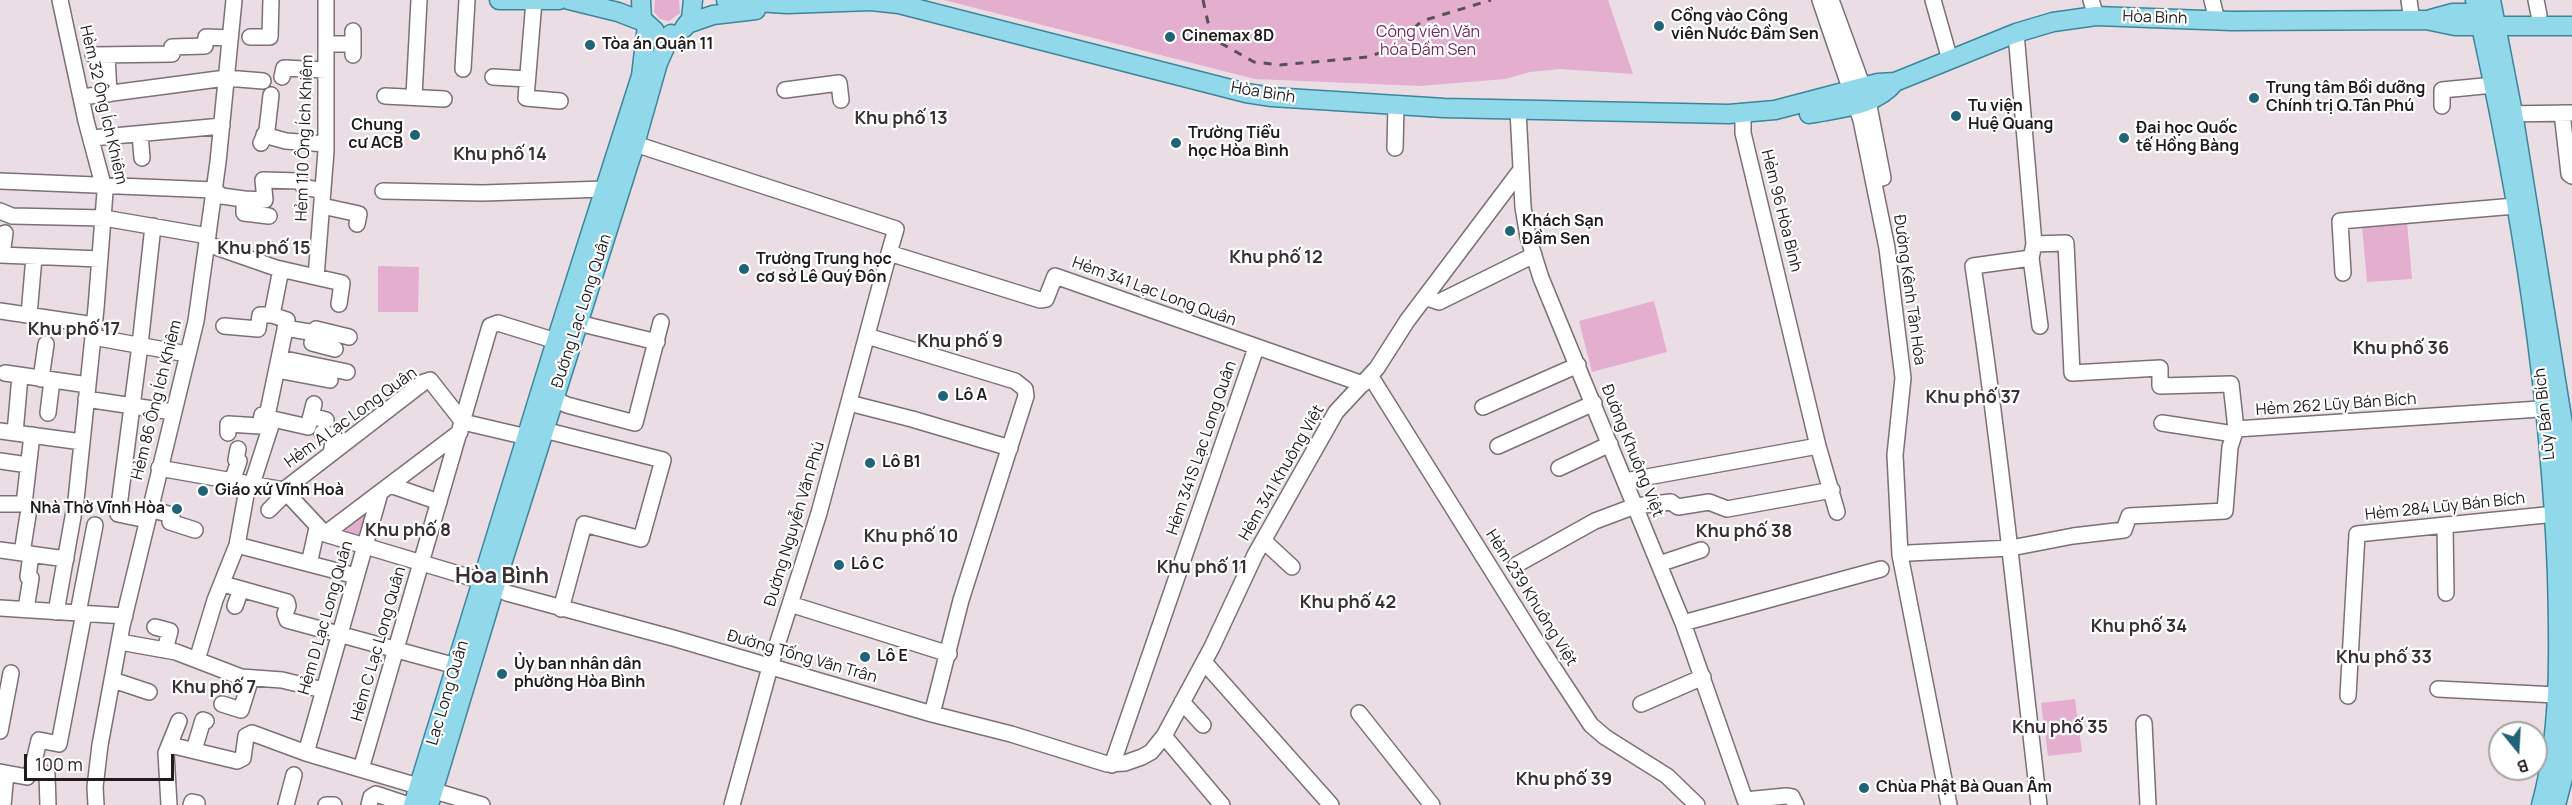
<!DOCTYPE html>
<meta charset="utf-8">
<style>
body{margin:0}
#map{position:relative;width:2572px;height:805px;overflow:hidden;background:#eadee4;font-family:Manrope,sans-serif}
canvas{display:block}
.north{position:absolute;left:2488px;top:721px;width:60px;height:60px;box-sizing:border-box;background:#fff;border:2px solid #a6a4a5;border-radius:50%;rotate:162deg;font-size:16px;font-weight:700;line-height:24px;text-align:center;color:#201c1e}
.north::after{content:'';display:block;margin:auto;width:21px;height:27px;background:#216477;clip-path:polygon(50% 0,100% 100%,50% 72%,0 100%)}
.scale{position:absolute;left:24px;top:754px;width:150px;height:27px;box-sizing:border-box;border:3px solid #201c1e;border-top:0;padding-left:8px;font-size:18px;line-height:21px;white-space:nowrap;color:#201c1e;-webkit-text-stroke:4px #fff;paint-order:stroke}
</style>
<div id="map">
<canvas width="2572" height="805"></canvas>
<div class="north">B</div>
<div class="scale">100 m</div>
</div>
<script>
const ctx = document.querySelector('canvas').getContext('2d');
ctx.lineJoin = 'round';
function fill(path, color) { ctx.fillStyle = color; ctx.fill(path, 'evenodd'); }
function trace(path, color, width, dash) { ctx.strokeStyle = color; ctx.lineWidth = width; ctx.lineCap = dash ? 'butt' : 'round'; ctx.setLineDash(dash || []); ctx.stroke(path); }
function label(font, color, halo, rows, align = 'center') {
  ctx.font = font + ' Manrope,sans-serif'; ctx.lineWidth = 4.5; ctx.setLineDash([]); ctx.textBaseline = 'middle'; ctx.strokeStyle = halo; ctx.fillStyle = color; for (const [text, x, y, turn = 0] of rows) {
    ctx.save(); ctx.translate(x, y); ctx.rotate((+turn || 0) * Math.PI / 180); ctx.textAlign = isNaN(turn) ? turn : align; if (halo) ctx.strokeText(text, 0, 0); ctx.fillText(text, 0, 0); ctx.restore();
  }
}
fill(new Path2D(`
 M655 0H679L680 13 669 21 660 19 654 12Z
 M944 0H1608L1633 74 1560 69 1530 72 1505 79 1420 86 1255 79Z
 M2407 222 2412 279 2367 282 2362 226Z
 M378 266 419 267 418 312H378Z
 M1654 301 1667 352 1592 372 1579 321Z
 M370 506 362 542 332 534Z
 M2075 699 2082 752 2048 756 2041 703Z`), '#e4aece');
const minor = new Path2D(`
 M1820 0 1861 120 1887 248 1903 378 1895 455 1900 555 1949 805
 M1831 0 1868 101 1883 178
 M1933 0 1950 60
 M2091 0 2096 16
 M2212 0 2217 21
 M2409 0 2412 21
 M2536 0 2539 15
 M534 1 526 98 560 101
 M2016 33 2034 244 2031 258 1973 266C2000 445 2018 625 2039 805
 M250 37H270L271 0
 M326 44H353
 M93 55 172 54V47L205 46 206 37 230 38
 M107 55 109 94
 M353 55V31
 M463 69 467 0
 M282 77 284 68 326 70
 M493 77 527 79
 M785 90 839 83 841 100
 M385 96 444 99
 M414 96 419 0
 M82 97 226 78 263 81
 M2442 106V90L2494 85
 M1518 110 1523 207 1528 237 1541 278 1683 623 1745 800
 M2562 113 2569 174 2572 176
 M1743 114V133L1818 446 1837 512
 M2503 114 2572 113
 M140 134 142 158
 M264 135 286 141 326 144
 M92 138 222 126
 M261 143 267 130 271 95
 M635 144 896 229 889 253 1040 300 1046 299 1055 276 1363 384
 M1395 148 1396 105
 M0 181 214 190 222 196 244 199V213L269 216
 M383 191 483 193 605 189
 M244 199 265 200 263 180 299 181 304 187 323 191
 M322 206 359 214 357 224
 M0 211 12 216 104 218 208 236
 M207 244 276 268 342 283 339 304
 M2034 244 2066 243 2072 373 2160 368V386L2231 384 2236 429
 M0 255 100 259
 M2 255 5 233
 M2031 258 2040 326
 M2343 273 2340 221 2515 206
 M316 277 326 151V0
 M1427 298 1439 302 1534 255
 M0 311 94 325
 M29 315 34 257
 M578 323 657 342
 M224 326 258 329 260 315H272
 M285 328 315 333
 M867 336 1015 381 1025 389 1026 396 961 600 932 714
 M93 337 187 354
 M335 349 312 343 316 329 349 337
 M280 358 347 372
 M277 370 330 380
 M5 373 88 385
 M1371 377 1543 652 1591 725 1605 737 1667 776 1697 805
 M41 379 46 344
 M86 399 173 412
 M554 399 567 405 635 423 661 322
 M849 403 912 419 1010 448
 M1483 407 1578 365
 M48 413 52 380
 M311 416 326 420
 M273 419 308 427 314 404
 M2162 423 2234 434
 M544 430 663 460 641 539 584 524 561 609
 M0 431 82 442
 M15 433 20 376
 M228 433V424L260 426 262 415 267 416
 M322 433 334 436 331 454
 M1498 446 1594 403
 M0 461 28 465
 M159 468 284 490 325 534 482 581 507 593 673 638 932 714 1011 734 1107 764 1125 763 1142 757 1151 752 1164 736 1212 647 1255 555 1336 412 1377 368 1407 321 1520 171
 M1559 468 1610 444
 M232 481 239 461 236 460 238 449
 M1625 481 1818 446
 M252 484 273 419 267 416 287 320 272 315 281 269
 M390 485 439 502
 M284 490 424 382 430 380 463 422 527 437
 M0 504H24L32 435
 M149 509 172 515 170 522 195 530
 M269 510 287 492
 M147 520 118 514 140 345 153 226
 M2445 525 2446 593
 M325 534 460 432
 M1264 541 1292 567
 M237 545 356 576
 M0 550 66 559
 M22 553 28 515
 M1909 553 2011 548 2073 536 2124 530 2129 516 2225 511 2230 447 2236 429 2555 408
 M309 564 317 528
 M1659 564 1701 550
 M1516 565 1595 521 1635 506 1671 502 1678 507 1709 502 1727 509 1832 490
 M223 584 287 602 288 606 285 614 287 620 456 666
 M790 604 949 654
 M235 606 241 589
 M0 608 125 616
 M26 609 31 578 28 577 31 554
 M56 612 76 500 96 308 105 192 86 121 60 0
 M78 613 95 525
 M1683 623 1881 569
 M155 627 170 631 165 650
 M120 642 176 652 241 677 282 680 323 690
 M197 660 215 600 237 545 248 484
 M1204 662 1331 805
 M113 680 149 692
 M2438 689 2556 695
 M2348 696 2357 534 2555 514
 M1182 702 1203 725
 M222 704 241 710 251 678
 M1641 704 1703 677
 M1359 713 1432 805
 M2144 723 2148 805
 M0 731 11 673
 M1164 736 1222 805
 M170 745 237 761 243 758 246 736 252 733 306 753 482 805
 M194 750 203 720 206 721
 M306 753 380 493
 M1112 765 1256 348
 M361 769 490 326 498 323 556 341
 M32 770 39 740 59 744 84 613
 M0 772 27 777 32 770 47 774 48 805
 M1745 800 1786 796 1792 797 1796 805
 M3 805 6 774
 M96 805 95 787 100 745 122 626 196 321 218 162 234 0
 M169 805 166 753 179 721
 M191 805 192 802 197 803
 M286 805 294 775
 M326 805H334
 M369 805 371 797 376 794 409 805
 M732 805 770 667 819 513 889 253`);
const major = new Path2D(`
 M499 0H559
 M569 0 618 12 644 22
 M641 0 642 19 655 31
 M726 0 787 4 871 1 899 4 1246 93 1272 97 1444 108 1729 114 1775 110 1878 83 1895 82 2016 33 2053 22 2096 16 2232 21 2426 20 2455 26H2572
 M2475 0C2518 189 2550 381 2557 575 2559 648 2561 734 2541 805
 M2491 0 2513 113 2564 430 2570 557 2571 677 2563 778 2556 805
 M2431 19 2453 13H2489
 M687 24 713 15 756 10
 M684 28 691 19 693 0
 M1809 114C1839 108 1875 107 1895 82
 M413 805 556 341 641 76 647 25
 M429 805 501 567 635 144 658 63 671 34`);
trace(minor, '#7b7076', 18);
trace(major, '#3b859b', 21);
trace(minor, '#fff', 15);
trace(major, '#92d8eb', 18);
trace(new Path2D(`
 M1203 0 1209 27 1217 41 1254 62 1280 65 1368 57 1388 50 1422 21 1491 0`), '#585154', 3, [8, 8]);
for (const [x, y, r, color] of [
 [1659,26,6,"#216477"],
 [1170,37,6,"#216477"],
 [590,45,6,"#216477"],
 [2254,98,6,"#216477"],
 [1956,116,6,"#216477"],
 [415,135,6,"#216477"],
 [2124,138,6,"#216477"],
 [1176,143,6,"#216477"],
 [1510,231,6,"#216477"],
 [744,269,6,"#216477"],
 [943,396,6,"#216477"],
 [870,463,6,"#216477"],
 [203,491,6,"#216477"],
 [177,509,6,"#216477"],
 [839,565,6,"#216477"],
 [865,657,6,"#216477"],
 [502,674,6,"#216477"],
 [1864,788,6,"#216477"]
]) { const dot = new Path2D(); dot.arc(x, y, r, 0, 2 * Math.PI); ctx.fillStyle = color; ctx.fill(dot); trace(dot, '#fff', 2); }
label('bold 16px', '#201c1e', '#fff', [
 ["Cổng vào Công",1671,17],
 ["viên Nước Đầm Sen",1671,35],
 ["Cinemax 8D",1182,37],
 ["Tòa án Quận 11",602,45],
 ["Trung tâm Bồi dưỡng",2266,89],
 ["Chính trị Q.Tân Phú",2266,107],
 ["Tu viện",1968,107],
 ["Huệ Quang",1968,125],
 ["Chung",403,126,"right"],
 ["cư ACB",403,144,"right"],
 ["Đại học Quốc",2136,129],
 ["tế Hồng Bàng",2136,147],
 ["Trường Tiểu",1188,134],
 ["học Hòa Bình",1188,152],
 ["Khách Sạn",1522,222],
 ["Đầm Sen",1522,240],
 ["Trường Trung học",756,260],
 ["cơ sở Lê Quý Đôn",756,278],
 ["Lô A",955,396],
 ["Lô B1",882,463],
 ["Giáo xứ Vĩnh Hoà",215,491],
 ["Nhà Thờ Vĩnh Hòa",165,509,"right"],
 ["Lô C",851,565],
 ["Lô E",877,657],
 ["Ủy ban nhân dân",514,665],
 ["phường Hòa Bình",514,683],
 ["Chùa Phật Bà Quan Âm",1876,788]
], 'left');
label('16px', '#201c1e', '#fff', [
 ["Hòa Bình",2155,18,2],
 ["Hòa Bình",1263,93,9],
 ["Hẻm 32 Ông Ích Khiêm",103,105,77],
 ["Hẻm 110 Ông Ích Khiêm",305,138,-88],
 ["Hẻm 96 Hòa Bình",1781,211,76],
 ["Đường Kênh Tân Hóa",1909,290,82],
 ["Hẻm 341 Lạc Long Quân",1154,292,20],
 ["Đường Lạc Long Quân",582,311,-72],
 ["Hẻm 86 Ông Ích Khiêm",157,400,-76],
 ["Hẻm 262 Lũy Bán Bích",2336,405,-4],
 ["Lũy Bán Bích",2545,414,-96],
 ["Hẻm A Lạc Long Quân",351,418,-36],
 ["Hẻm 341S Lạc Long Quân",1202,448,-71],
 ["Đường Khuông Việt",1632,451,68],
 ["Hẻm 341 Khuông Việt",1282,473,-60],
 ["Hẻm 284 Lũy Bán Bích",2445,507,-6],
 ["Đường Nguyễn Văn Phú",795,524,-73],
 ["Hẻm 239 Khuông Việt",1531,598,58],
 ["Hẻm D Lạc Long Quân",326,618,-74],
 ["Hẻm C Lạc Long Quân",379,644,-74],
 ["Đường Tống Văn Trân",802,657,16],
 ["Lạc Long Quân",448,693,-73]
]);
label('16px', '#742a5c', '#fff', [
 ["Công viên Văn",1428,33],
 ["hóa Đầm Sen",1428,51]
]);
label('bold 18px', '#393036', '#fff', [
 ["Khu phố 13",901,119],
 ["Khu phố 14",500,155],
 ["Khu phố 15",264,249],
 ["Khu phố 12",1276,258],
 ["Khu phố 17",74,330],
 ["Khu phố 9",960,342],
 ["Khu phố 36",2401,349],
 ["Khu phố 37",1973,398],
 ["Khu phố 8",408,531],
 ["Khu phố 38",1744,532],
 ["Khu phố 10",911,537],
 ["Khu phố 11",1202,568],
 ["Khu phố 42",1348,603],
 ["Khu phố 34",2139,627],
 ["Khu phố 33",2384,658],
 ["Khu phố 7",214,688],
 ["Khu phố 35",2060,728],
 ["Khu phố 39",1564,780]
]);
label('bold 22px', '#393036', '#fff', [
 ["Hòa Bình",502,577]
]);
</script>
